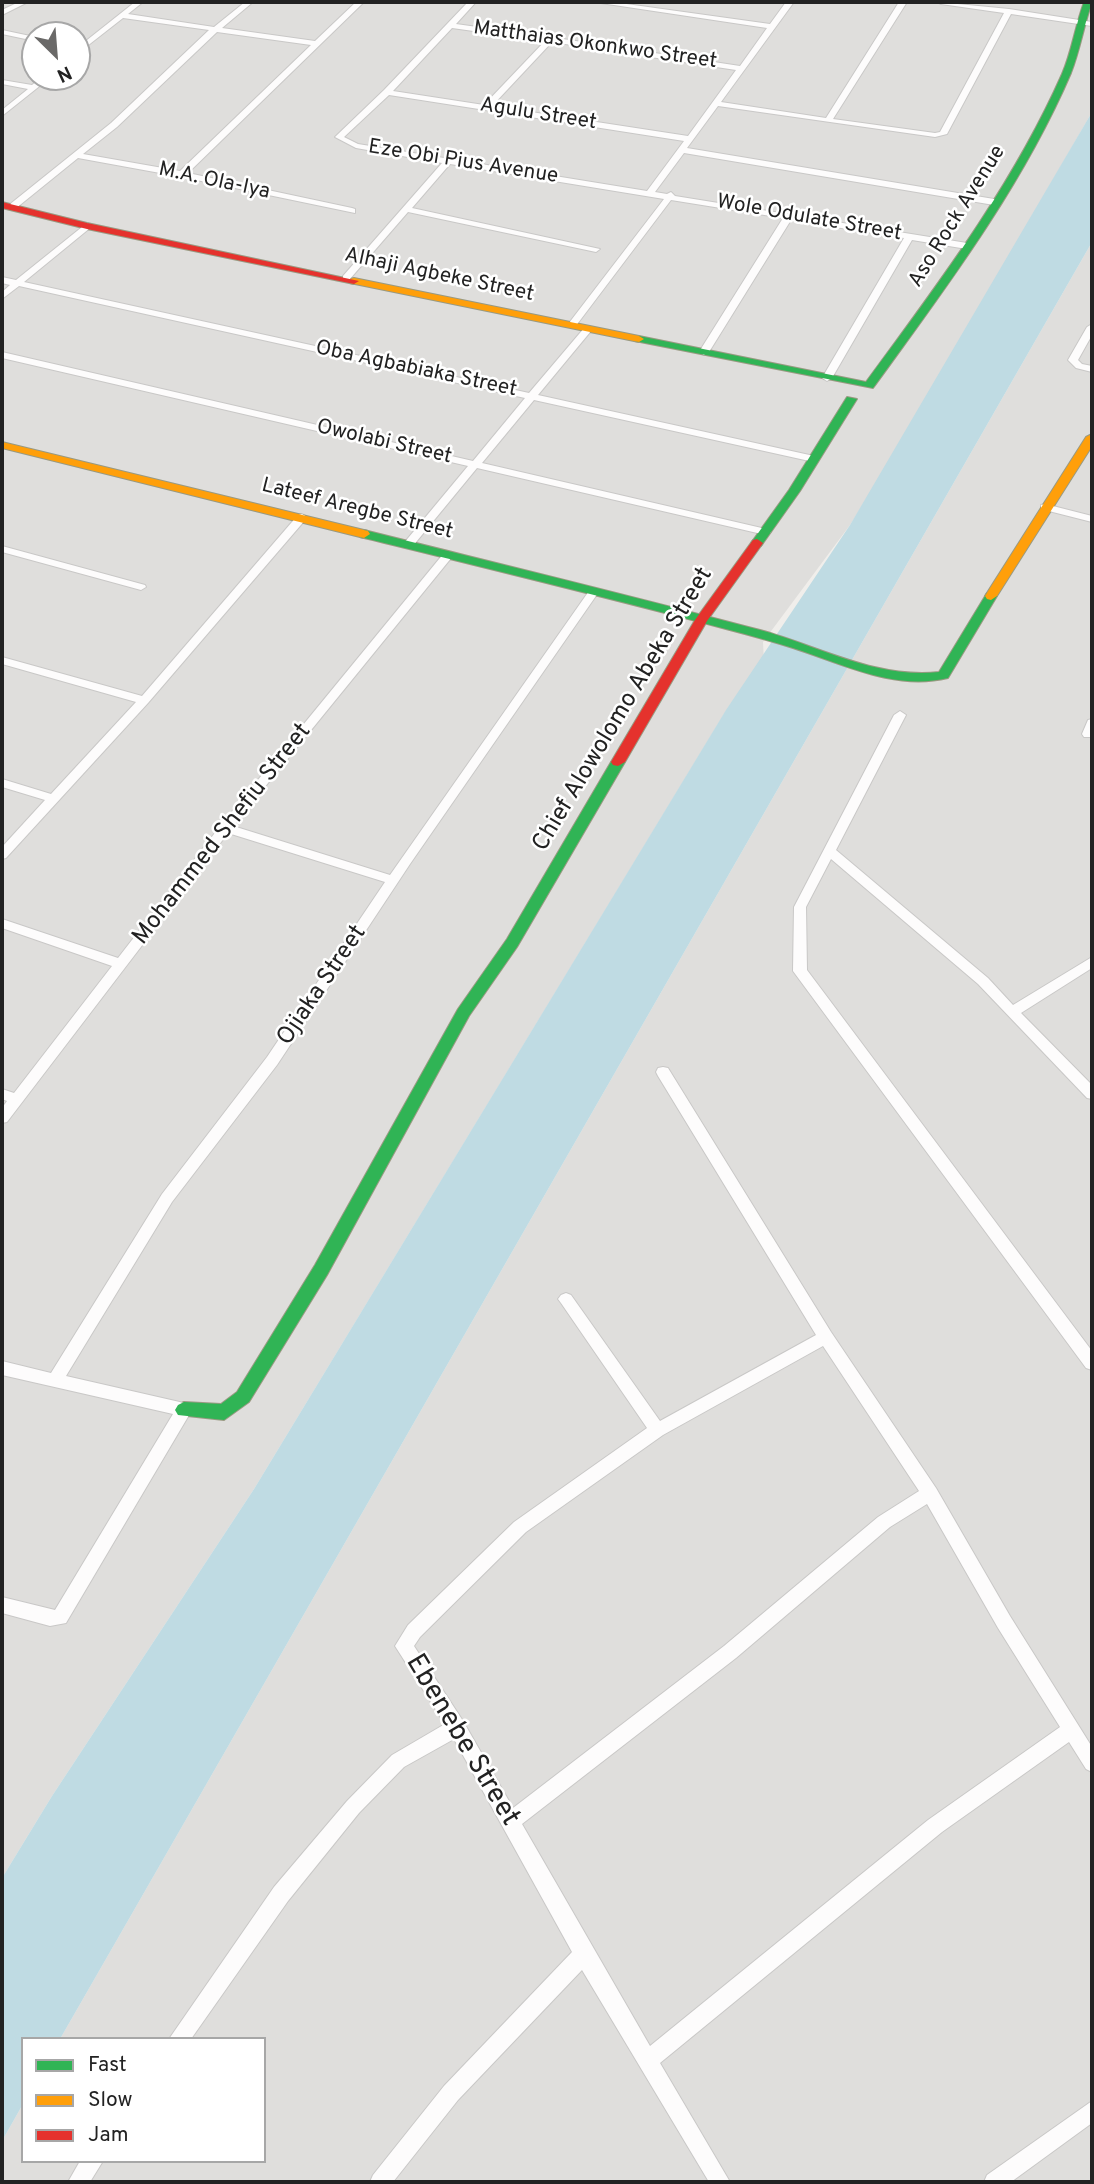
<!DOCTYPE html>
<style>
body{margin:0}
#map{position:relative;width:1094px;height:2184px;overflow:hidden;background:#f0eeeb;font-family:Overpass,sans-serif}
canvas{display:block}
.frame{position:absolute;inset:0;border:4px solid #222;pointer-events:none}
.legend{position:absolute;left:21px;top:2037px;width:245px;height:126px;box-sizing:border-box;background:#fff;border:2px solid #a7a7a7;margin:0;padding:9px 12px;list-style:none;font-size:21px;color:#222}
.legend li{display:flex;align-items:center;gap:14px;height:35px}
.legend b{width:35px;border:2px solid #a7a7a7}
.north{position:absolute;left:21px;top:21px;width:70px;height:70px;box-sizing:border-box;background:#fff;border:2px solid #a7a7a7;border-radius:50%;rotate:155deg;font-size:19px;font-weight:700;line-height:28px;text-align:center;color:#222}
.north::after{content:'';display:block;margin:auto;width:24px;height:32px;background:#6a6968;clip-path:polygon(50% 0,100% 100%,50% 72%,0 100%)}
</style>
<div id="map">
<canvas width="1094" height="2184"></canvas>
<div class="frame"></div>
<ul class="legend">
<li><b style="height:9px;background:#30b455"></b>Fast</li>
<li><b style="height:9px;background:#ff9f0a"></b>Slow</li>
<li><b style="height:9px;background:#e5322d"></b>Jam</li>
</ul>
<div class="north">N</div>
</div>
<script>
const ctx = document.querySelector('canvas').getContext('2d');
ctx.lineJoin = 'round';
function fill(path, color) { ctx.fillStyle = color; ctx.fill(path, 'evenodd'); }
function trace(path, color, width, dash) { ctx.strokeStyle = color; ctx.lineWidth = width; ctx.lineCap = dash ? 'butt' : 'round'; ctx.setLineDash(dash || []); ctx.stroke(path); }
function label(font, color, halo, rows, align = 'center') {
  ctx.font = font + ' Overpass,sans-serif'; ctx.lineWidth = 5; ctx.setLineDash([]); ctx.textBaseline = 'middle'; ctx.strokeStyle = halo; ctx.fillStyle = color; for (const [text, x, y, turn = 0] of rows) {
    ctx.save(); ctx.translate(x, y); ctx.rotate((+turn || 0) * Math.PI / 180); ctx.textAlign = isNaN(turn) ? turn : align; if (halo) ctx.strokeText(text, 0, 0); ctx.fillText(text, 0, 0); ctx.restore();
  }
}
fill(new Path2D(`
 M2 2H1092V112L902 443 850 525 763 642 765 683 726 711 254 1489 52 1796 2 1878ZM35 35H77V77H35Z
 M1092 242V2182H2V2141L23 2104V2161H264V2039H60Z`), '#dfdedc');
fill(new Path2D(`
 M1092 112V242L60 2039H23V2104L2 2141V1878L52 1796 254 1489 726 710 850 525Z`), '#bfdbe3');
const street = new Path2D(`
 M19 2H28L2 15V10Z
 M135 2H143L128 14 214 27 245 2H253L222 28 315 41 356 2H364L188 173 352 208 355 209V213L182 177 78 158 15 209H9V205L111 123 209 30 123 18 77 54V48ZM217 32 311 45 180 171 83 154 117 127Z
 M468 2H476L456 24 548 37 552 36 556 38 740 66 767 28 594 2H612L770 24 786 2H794L721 102 826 118 899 2H907L833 119 935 133 940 132 1004 13 941 4 937 2 1009 9 1092 22V26L1011 14 947 134 935 137 718 106 687 148 994 199 998 202 994 205 684 153 655 192 667 194 671 192 675 196 967 243 971 246 967 249 912 240 832 378 827 381 822 378 904 238 791 220 709 352 704 355 699 352 783 218 671 200 575 327 572 328 567 325 569 323 664 199 450 164 412 208 600 249 596 252 408 212 349 280H343V276L442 163 356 148 335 137 384 90ZM452 28 545 41 484 105 393 91ZM552 42 736 70 688 136 492 106ZM389 95 684 141 647 191 358 144 344 137Z
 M2 30 35 37V41L2 34Z
 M42 77H51L2 116V110L28 89 2 84V80L32 85Z
 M87 223 91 226 90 228 24 282 529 393 585 327 588 326 593 329 591 331 538 395 814 456 819 459 814 462 534 400 482 463 766 529 771 532 766 535 477 468 412 547H404V543L468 466 2 358V352L473 461 525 398 19 286 2 299V292L10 285 2 283V277L16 280Z
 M1092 324V335L1078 360 1082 364 1092 366V372L1076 368 1068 360 1087 327Z
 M1045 504 1092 516V522L1041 509V505Z
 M302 514 307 517 306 519 148 703 6 858 2 859V847L45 800 2 787V779L51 794 136 702 2 664V657L142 696 298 515Z
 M2 546 145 585 146 587 141 590 2 552Z
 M448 552 453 555 452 557 233 826 390 875 589 591H597L598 593 410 864 277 1065 172 1202 66 1376 184 1403 190 1405 192 1410 66 1623 50 1626 2 1613V1597L55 1610 173 1414 2 1375V1361L51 1373 162 1194 267 1057 385 882 228 833 7 1122 2 1123V1108L7 1101 2 1099V1089L14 1093 112 966 2 928V919L118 958 221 825 444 553Z
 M900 711 906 715 836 850 988 978 1013 1005 1092 957V968L1021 1013 1092 1085V1099L1087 1098 978 984 831 859 806 907 807 970 1092 1351V1370L1086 1368 793 971 794 907 894 715Z
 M1092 719V737H1084L1082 734 1088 720Z
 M663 1067 668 1068 831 1332 936 1488 1010 1616 1092 1747V1772L1086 1769 1069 1742 942 1832 660 2063 730 2182H709L582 1970 458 2100 393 2182H370L373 2175 444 2086 572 1952 454 1739 404 1767 359 1813 288 1901 191 2039H169L274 1887 347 1801 392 1755 445 1724 395 1646 408 1625 514 1522 647 1428 561 1303 558 1299 561 1295 566 1293 571 1295 660 1421 816 1335 658 1076 656 1072 658 1068ZM823 1346 919 1491 878 1517 724 1646 513 1808 463 1721 414 1646 420 1637 526 1532 663 1435ZM927 1504 998 1628 1060 1727 928 1820 650 2046 522 1824 736 1658 890 1527Z
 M1092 2101V2123L1011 2182H984L987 2175Z
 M80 2161H103L90 2182H68Z`);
const fast = new Path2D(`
 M1084 2H1092C1084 25 1080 50 1071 73 1022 187 945 289 873 388L635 341 634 339 639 336 866 382C938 284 1013 185 1062 74 1072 51 1075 26 1084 2Z
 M847 397 857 399 800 491 761 546H753L751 543 789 490Z
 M364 530C496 563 628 595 760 630 819 646 876 679 939 672L987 593 991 592 997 596 948 678C894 691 843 664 793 648 771 641 749 635 726 629 605 597 482 567 360 537V531Z
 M618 758 625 762 517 947 469 1016 327 1275 249 1402 224 1420 178 1415 175 1410 178 1405 184 1402 221 1404 237 1392 315 1265 458 1009 507 939 611 762Z`);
const slow = new Path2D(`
 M354 278 639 336 644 339 639 342 350 283V279Z
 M1092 434V446L997 596 991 600 987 599 985 596 1086 437Z
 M2 442 368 531 370 534 364 538 2 448Z`);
const jam = new Path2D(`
 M2 202 87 223 359 281 354 284 87 229 2 208Z
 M757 539 763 543 707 621 625 762 618 766 613 765 611 762 695 620 753 540Z`);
trace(street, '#c9c8c7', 2);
trace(fast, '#999a82', 2);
trace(slow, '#999a82', 2);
trace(jam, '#999a82', 2);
fill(street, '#fdfcfc');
fill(fast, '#30b455');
fill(slow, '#ff9f0a');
fill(jam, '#e5322d');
label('21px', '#222', '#fff', [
 ["Matthaias Okonkwo Street",595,46,8],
 ["Agulu Street",538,115,9],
 ["Eze Obi Pius Avenue",463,163,9],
 ["M.A. Ola-Iya",214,182,12],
 ["Aso Rock Avenue",958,217,-58],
 ["Wole Odulate Street",809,219,10],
 ["Alhaji Agbeke Street",439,276,12],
 ["Oba Agbabiaka Street",416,370,12],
 ["Owolabi Street",384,443,13],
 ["Lateef Aregbe Street",357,510,14]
]);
label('24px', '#222', '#fff', [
 ["Chief Alowolomo Abeka Street",624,710,-59],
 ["Mohammed Shefiu Street",223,835,-52],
 ["Ojiaka Street",323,986,-56]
]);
label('28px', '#222', '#fff', [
 ["Ebenebe Street",461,1741,59]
]);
</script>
